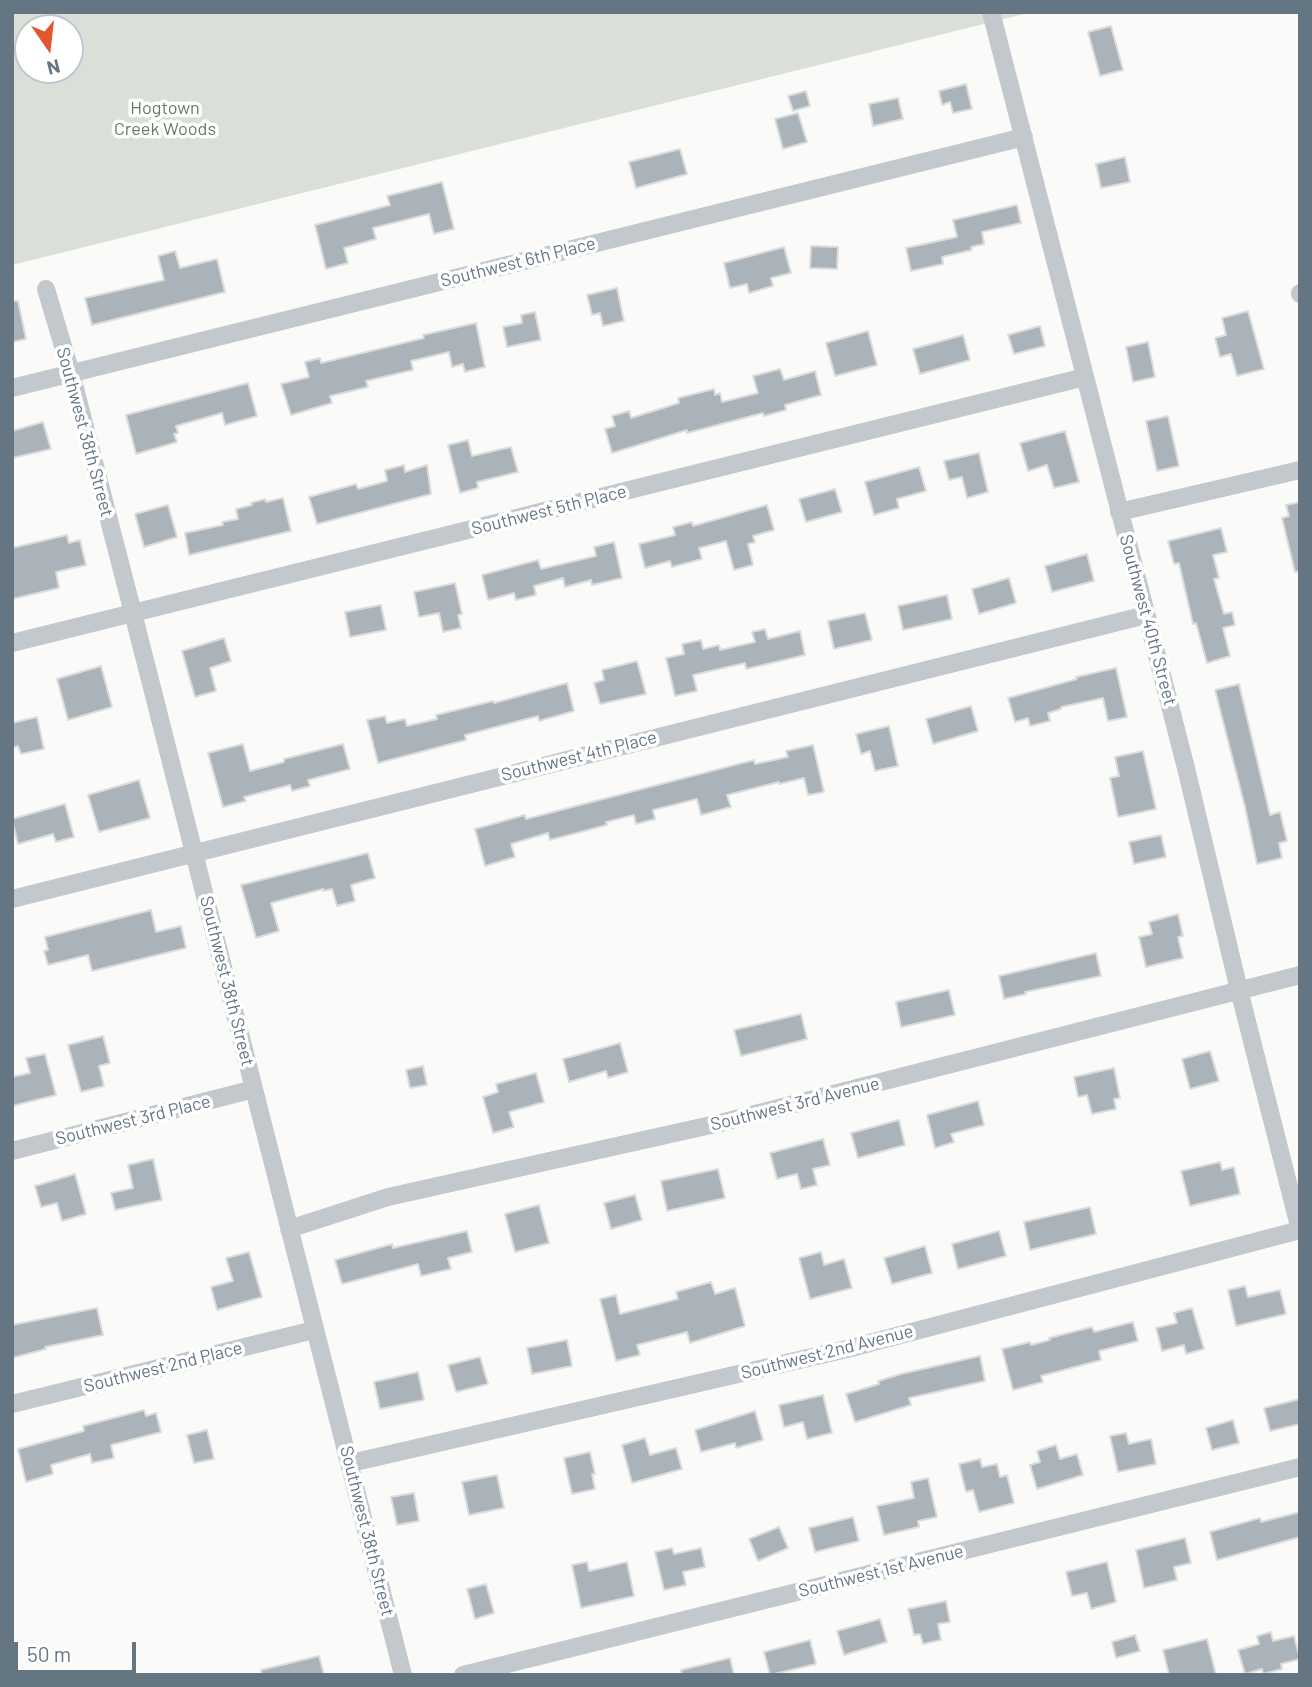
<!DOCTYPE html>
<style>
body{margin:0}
#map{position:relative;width:1312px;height:1687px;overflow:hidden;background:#fafaf8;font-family:Barlow,sans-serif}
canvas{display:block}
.frame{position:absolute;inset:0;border:14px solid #657683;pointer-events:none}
.north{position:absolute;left:14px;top:14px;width:70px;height:70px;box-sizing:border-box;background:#fff;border:2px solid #c1c8cd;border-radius:50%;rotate:166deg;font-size:19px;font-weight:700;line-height:28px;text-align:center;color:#657683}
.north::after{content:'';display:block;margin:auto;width:24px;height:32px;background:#e4572e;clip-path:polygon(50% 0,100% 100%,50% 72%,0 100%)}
.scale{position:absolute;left:14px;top:1642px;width:122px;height:32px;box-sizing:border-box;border:4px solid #657683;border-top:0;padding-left:9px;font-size:21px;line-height:24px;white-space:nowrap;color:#657683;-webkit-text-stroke:5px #fff;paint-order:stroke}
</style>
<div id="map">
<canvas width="1312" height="1687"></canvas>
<div class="frame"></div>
<div class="north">N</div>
<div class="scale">50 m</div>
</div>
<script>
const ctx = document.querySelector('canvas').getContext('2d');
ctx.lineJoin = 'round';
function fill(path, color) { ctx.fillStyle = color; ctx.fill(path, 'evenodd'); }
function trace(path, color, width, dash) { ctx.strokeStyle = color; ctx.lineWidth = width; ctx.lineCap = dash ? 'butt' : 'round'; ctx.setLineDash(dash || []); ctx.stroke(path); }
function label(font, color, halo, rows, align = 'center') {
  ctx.font = font + ' Barlow,sans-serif'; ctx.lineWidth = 7; ctx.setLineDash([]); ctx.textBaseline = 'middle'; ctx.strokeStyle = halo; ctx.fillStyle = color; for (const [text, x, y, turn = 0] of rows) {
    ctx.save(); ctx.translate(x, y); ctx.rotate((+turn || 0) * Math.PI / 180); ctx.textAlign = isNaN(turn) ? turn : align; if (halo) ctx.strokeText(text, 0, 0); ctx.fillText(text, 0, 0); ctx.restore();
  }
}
fill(new Path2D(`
 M12 12H1032L12 265ZM28 28H70V70H28Z`), '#dadfd7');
const building = new Path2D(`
 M1111 26 1123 70 1100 76 1088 32Z
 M966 84 972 109 953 113 950 102 942 105 939 91Z
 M806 91 810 106 793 111 788 96Z
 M898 98 903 119 873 126 869 104Z
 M798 113 807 142 783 149 775 119Z
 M680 149 687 174 636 188 629 162Z
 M1125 157 1130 182 1101 188 1096 164Z
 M442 182 454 229 434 234 429 214 373 228 376 239 344 248 348 263 326 269 315 225 390 205 387 196Z
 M1017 205 1021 223 982 232 984 244 971 247 972 250 942 257 943 264 911 271 906 248 957 237 953 220Z
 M811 246 838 247 837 269 810 268Z
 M784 247 791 273 771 278 773 286 749 293 747 284 730 288 724 263Z
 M175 251 180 268 217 259 225 292 92 325 85 298 164 280 158 256Z
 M617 288 624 321 603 326 600 313 592 315 587 295Z
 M12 301H18L26 339 12 342Z
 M1248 311 1264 369 1237 376 1231 354 1220 357 1215 338 1226 335 1222 318Z
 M535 312 541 340 507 347 503 327 522 323 521 315Z
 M476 323 485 367 465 372 463 364 452 367 449 352 411 361 413 370 366 381 368 387 330 396 332 403 291 415 281 384 309 377 305 362 320 358 321 363 424 338 423 335Z
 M1040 326 1045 346 1014 354 1008 335Z
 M868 331 877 365 835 376 826 343Z
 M963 335 970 360 920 374 913 349Z
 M1148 342 1155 377 1133 382 1126 347Z
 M780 369 784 380 815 371 821 395 785 405 786 410 764 416 763 413 687 433V430L612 453 605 429 615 426 612 416 629 411 631 418 679 403 678 398 714 389 715 395 720 393 722 402 758 393 753 376Z
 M248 383 257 416 225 425 222 413 176 426 178 433 174 434 177 442 136 454 126 415Z
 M1168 416 1179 466 1157 471 1146 421Z
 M43 422 51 449 12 458V431Z
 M1065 431 1079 482 1054 488 1047 465 1028 471 1020 443Z
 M468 440 472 456 511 447 518 472 477 482 478 488 460 493 448 445Z
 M979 453 988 492 967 498 962 477 949 480 944 461Z
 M404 465 405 472 427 465 431 494 317 524 309 497 356 484 358 489 387 481 385 470Z
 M919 467 926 491 897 499 899 508 874 515 865 482Z
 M835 489 842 512 806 522 799 499Z
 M283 498 291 531 189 555 185 533 223 525 222 522 238 519 236 509 252 505 251 503 265 499 266 502Z
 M1300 502V571L1295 572 1282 518 1289 516 1286 505Z
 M168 505 177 537 144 547 135 514Z
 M767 505 774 530 753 536 755 542 748 544 753 565 734 570 726 541 699 548 702 559 672 567 670 561 645 568 639 544 675 535 673 527 692 522 693 526Z
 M1221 528 1227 552 1213 555 1219 578 1214 579 1224 614 1232 612 1235 625 1223 628 1230 656 1207 663 1196 623 1193 624 1179 563 1174 564 1168 541Z
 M67 535 69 543 80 540 86 565 56 572 59 588 12 599V548Z
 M614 542 622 578 592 585 591 580 565 587 563 578 534 586 536 595 516 600 514 593 488 600 482 575 538 560 541 569 596 556 594 547Z
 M1087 554 1094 581 1052 592 1045 566Z
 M1009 578 1016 603 979 614 972 589Z
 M455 583 462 614 458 615 461 628 443 632 439 613 419 617 414 592Z
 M947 595 952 619 903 630 898 606Z
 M381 605 386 630 350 637 345 612Z
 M865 613 872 640 834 649 828 621Z
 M765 629 768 639 800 631 805 655 746 669 745 663 693 675 697 691 675 696 666 658 684 654 682 644 701 640 703 649 719 645 720 650 755 642 752 632Z
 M224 638 231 661 210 668 216 691 195 697 182 651Z
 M637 661 646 694 600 704 594 683 604 680 602 670Z
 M101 666 112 707 68 720 57 679Z
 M1116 668 1127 717 1108 721 1103 698 1061 707V709L1048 713 1050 721 1030 726 1028 718 1015 722 1008 698 1077 679 1076 677Z
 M567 683 574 711 539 721 538 716 465 735 466 740 378 763 367 720 385 716 387 723 405 719 407 726 437 719 436 715 493 701 494 703Z
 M1239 684 1270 815 1280 812 1287 841 1279 843 1282 858 1257 864 1245 807 1215 690Z
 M971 706 978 731 933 744 926 719Z
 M37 717 44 749 21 754 18 746 12 748V723Z
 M889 726 898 766 875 771 870 751 861 754 856 734Z
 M243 744 250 771 284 762V759L343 744 350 769 308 780 310 786 292 791 290 785 244 797 246 801 223 807 208 753Z
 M813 745 824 792 808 795 804 778 779 784V782L727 795 731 807 701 815 697 799 653 810 655 819 636 824 634 815 606 822 607 825 550 840 548 833 511 844 515 857 485 866 475 829 525 815 526 819 754 760 755 764 788 757 786 751Z
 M1143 751 1156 809 1118 817 1110 778 1119 776 1115 757Z
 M139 780 150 818 99 832 88 795Z
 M65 804 74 837 56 842 53 834 18 844 12 819Z
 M1161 835 1166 857 1134 864 1129 842Z
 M368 853 375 878 351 885 355 901 337 906 332 889 323 891V889L271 903 279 931 256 938 241 885Z
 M151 910 156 932 181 926 186 948 92 971 88 955 48 965 44 951 48 950 45 937Z
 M1178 914 1183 936 1178 937 1183 958 1146 967 1139 937 1152 934 1149 922Z
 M1096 953 1101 976 1025 992 1026 994 1004 999 999 976Z
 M949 990 955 1015 901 1027 896 1002Z
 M801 1014 807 1039 741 1056 734 1030Z
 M103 1036 110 1063 99 1066 104 1086 81 1092 68 1045Z
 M620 1043 628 1072 608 1078 606 1071 569 1082 563 1059Z
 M1210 1051 1219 1081 1190 1089 1182 1059Z
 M45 1054 56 1095 12 1106V1077L30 1073 26 1058Z
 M423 1066 427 1085 410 1088 406 1070Z
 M1114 1068 1120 1098 1114 1099 1116 1109 1092 1114 1087 1095 1078 1097 1074 1077Z
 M536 1073 544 1102 509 1112 514 1127 493 1133 483 1097 498 1092 496 1084Z
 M978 1101 984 1125 951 1134 954 1142 935 1148 927 1115Z
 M899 1120 905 1145 858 1158 851 1133Z
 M823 1139 830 1165 813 1169 817 1185 801 1189 797 1174 777 1179 770 1153Z
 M153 1159 162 1200 115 1210 111 1193 133 1188 128 1165Z
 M1220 1162 1222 1170 1234 1167 1240 1194 1190 1206 1181 1171Z
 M718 1169 725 1198 667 1211 661 1181Z
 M75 1174 86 1214 62 1221 57 1203 41 1207 35 1186Z
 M635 1195 642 1220 611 1229 604 1203Z
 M539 1205 549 1243 515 1252 505 1214Z
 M1090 1207 1096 1234 1030 1250 1024 1222Z
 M467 1231 472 1252 448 1258 451 1269 421 1276 418 1264 342 1284 335 1260 392 1244 393 1248Z
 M999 1231 1006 1256 958 1269 952 1244Z
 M925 1246 932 1273 892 1284 884 1258Z
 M249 1252 262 1297 217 1310 211 1287 233 1281 226 1258Z
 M821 1252 824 1265 844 1259 852 1288 810 1299 799 1258Z
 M711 1282 715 1294 735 1288 745 1326 690 1343 687 1332 637 1345 640 1355 616 1361 600 1299 616 1295 620 1314 678 1299 676 1292Z
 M1245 1286 1248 1297 1280 1290 1286 1314 1236 1326 1228 1290Z
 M97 1308 103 1335 45 1347 46 1349 12 1358V1325Z
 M1192 1308 1204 1349 1186 1354 1184 1345 1162 1351 1156 1328 1177 1323 1174 1313Z
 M1133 1322 1138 1341 1099 1351 1101 1360 1041 1376 1043 1382 1013 1390 1002 1349 1030 1342 1031 1345 1050 1340 1049 1338 1092 1327 1094 1332Z
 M567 1340 572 1366 532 1374 527 1348Z
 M980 1356 985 1381 909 1398 911 1405 855 1422 846 1394 879 1384 878 1381 901 1374Z
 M480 1357 488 1384 456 1392 448 1365Z
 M418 1372 424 1400 380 1409 374 1382Z
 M823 1395 832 1433 807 1439 803 1422 784 1427 779 1405Z
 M1300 1399V1424L1270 1431 1264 1408Z
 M144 1410 146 1416 156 1413 161 1432 111 1445 114 1458 92 1463 90 1454 51 1465 53 1474 26 1482 18 1449 84 1431 83 1426Z
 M755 1411 763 1440 736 1448 735 1443 701 1452 695 1430Z
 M1233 1420 1239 1443 1212 1450 1206 1428Z
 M207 1430 214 1459 194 1463 187 1435Z
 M1126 1433 1129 1444 1151 1439 1156 1464 1118 1472 1110 1436Z
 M645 1438 650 1455 676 1448 682 1469 632 1483 622 1445Z
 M1056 1445 1060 1459 1077 1454 1083 1475 1037 1489 1030 1465 1040 1462 1037 1451Z
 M590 1452 595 1474H592L595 1489 572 1494 564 1458Z
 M980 1459 982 1467 997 1464 1000 1477 1007 1475 1014 1503 979 1512 973 1490 966 1492 959 1464Z
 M497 1475 504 1508 469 1515 462 1482Z
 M928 1478 937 1517 918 1521 919 1527 884 1535 877 1506 914 1498 911 1482Z
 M414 1493 419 1521 397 1525 391 1497Z
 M1300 1512V1537L1217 1560 1210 1532 1260 1518 1261 1522Z
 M853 1517 859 1541 815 1552 809 1528Z
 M779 1527 788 1548 758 1561 749 1539Z
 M1185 1538 1191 1563 1174 1567 1177 1580 1144 1588 1136 1550Z
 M672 1548 674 1554 701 1548 705 1567 683 1572 686 1585 664 1590 655 1552Z
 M587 1562 589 1571 627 1562 634 1596 581 1608 572 1565Z
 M1107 1562 1116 1602 1091 1609 1087 1593 1072 1596 1066 1572Z
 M486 1584 494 1613 475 1619 467 1589Z
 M946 1601 950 1622 938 1624 941 1640 923 1644 920 1634 914 1635 908 1609Z
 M880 1619 887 1642 844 1655 837 1631Z
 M1271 1632 1273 1641 1294 1636 1300 1659 1281 1664 1282 1669 1263 1674 1262 1669 1245 1674 1238 1650 1259 1644 1257 1636Z
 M1135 1635 1140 1651 1116 1658 1112 1642Z
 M1207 1639 1216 1675H1169L1163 1650Z
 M810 1640 816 1664 770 1675 764 1652Z
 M319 1656 324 1675H262L261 1670Z
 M730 1658 734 1675H682L681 1670Z`);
fill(building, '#aab3b9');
trace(building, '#dcdcda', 2);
trace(new Path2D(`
 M991 12 1186 768 1239 990 1300 1230
 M46 289 71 373 133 613 403 1675
 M1300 293V294
 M12 388 1024 137
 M1119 512 1300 470
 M12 643 1085 377
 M12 899 1146 615
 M12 1151 254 1089
 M289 1229 388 1197 720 1123 1300 975
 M12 1404 314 1330
 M351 1463 847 1349 1300 1230
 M463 1675 1300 1467`), '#c3c8cc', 18);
label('18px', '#687a64', '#fff', [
 ["Hogtown",165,108],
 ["Creek Woods",165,129]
]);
label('18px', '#657683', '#fff', [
 ["Southwest 6th Place",518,262,-14],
 ["Southwest 38th Street",85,432,75],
 ["Southwest 5th Place",549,510,-14],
 ["Southwest 40th Street",1148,620,75],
 ["Southwest 4th Place",579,756,-14],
 ["Southwest 38th Street",227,981,76],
 ["Southwest 3rd Avenue",795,1104,-14],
 ["Southwest 3rd Place",133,1120,-14],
 ["Southwest 2nd Avenue",827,1352,-14],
 ["Southwest 2nd Place",163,1367,-14],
 ["Southwest 38th Street",367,1531,76],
 ["Southwest 1st Avenue",881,1571,-14]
]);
</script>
